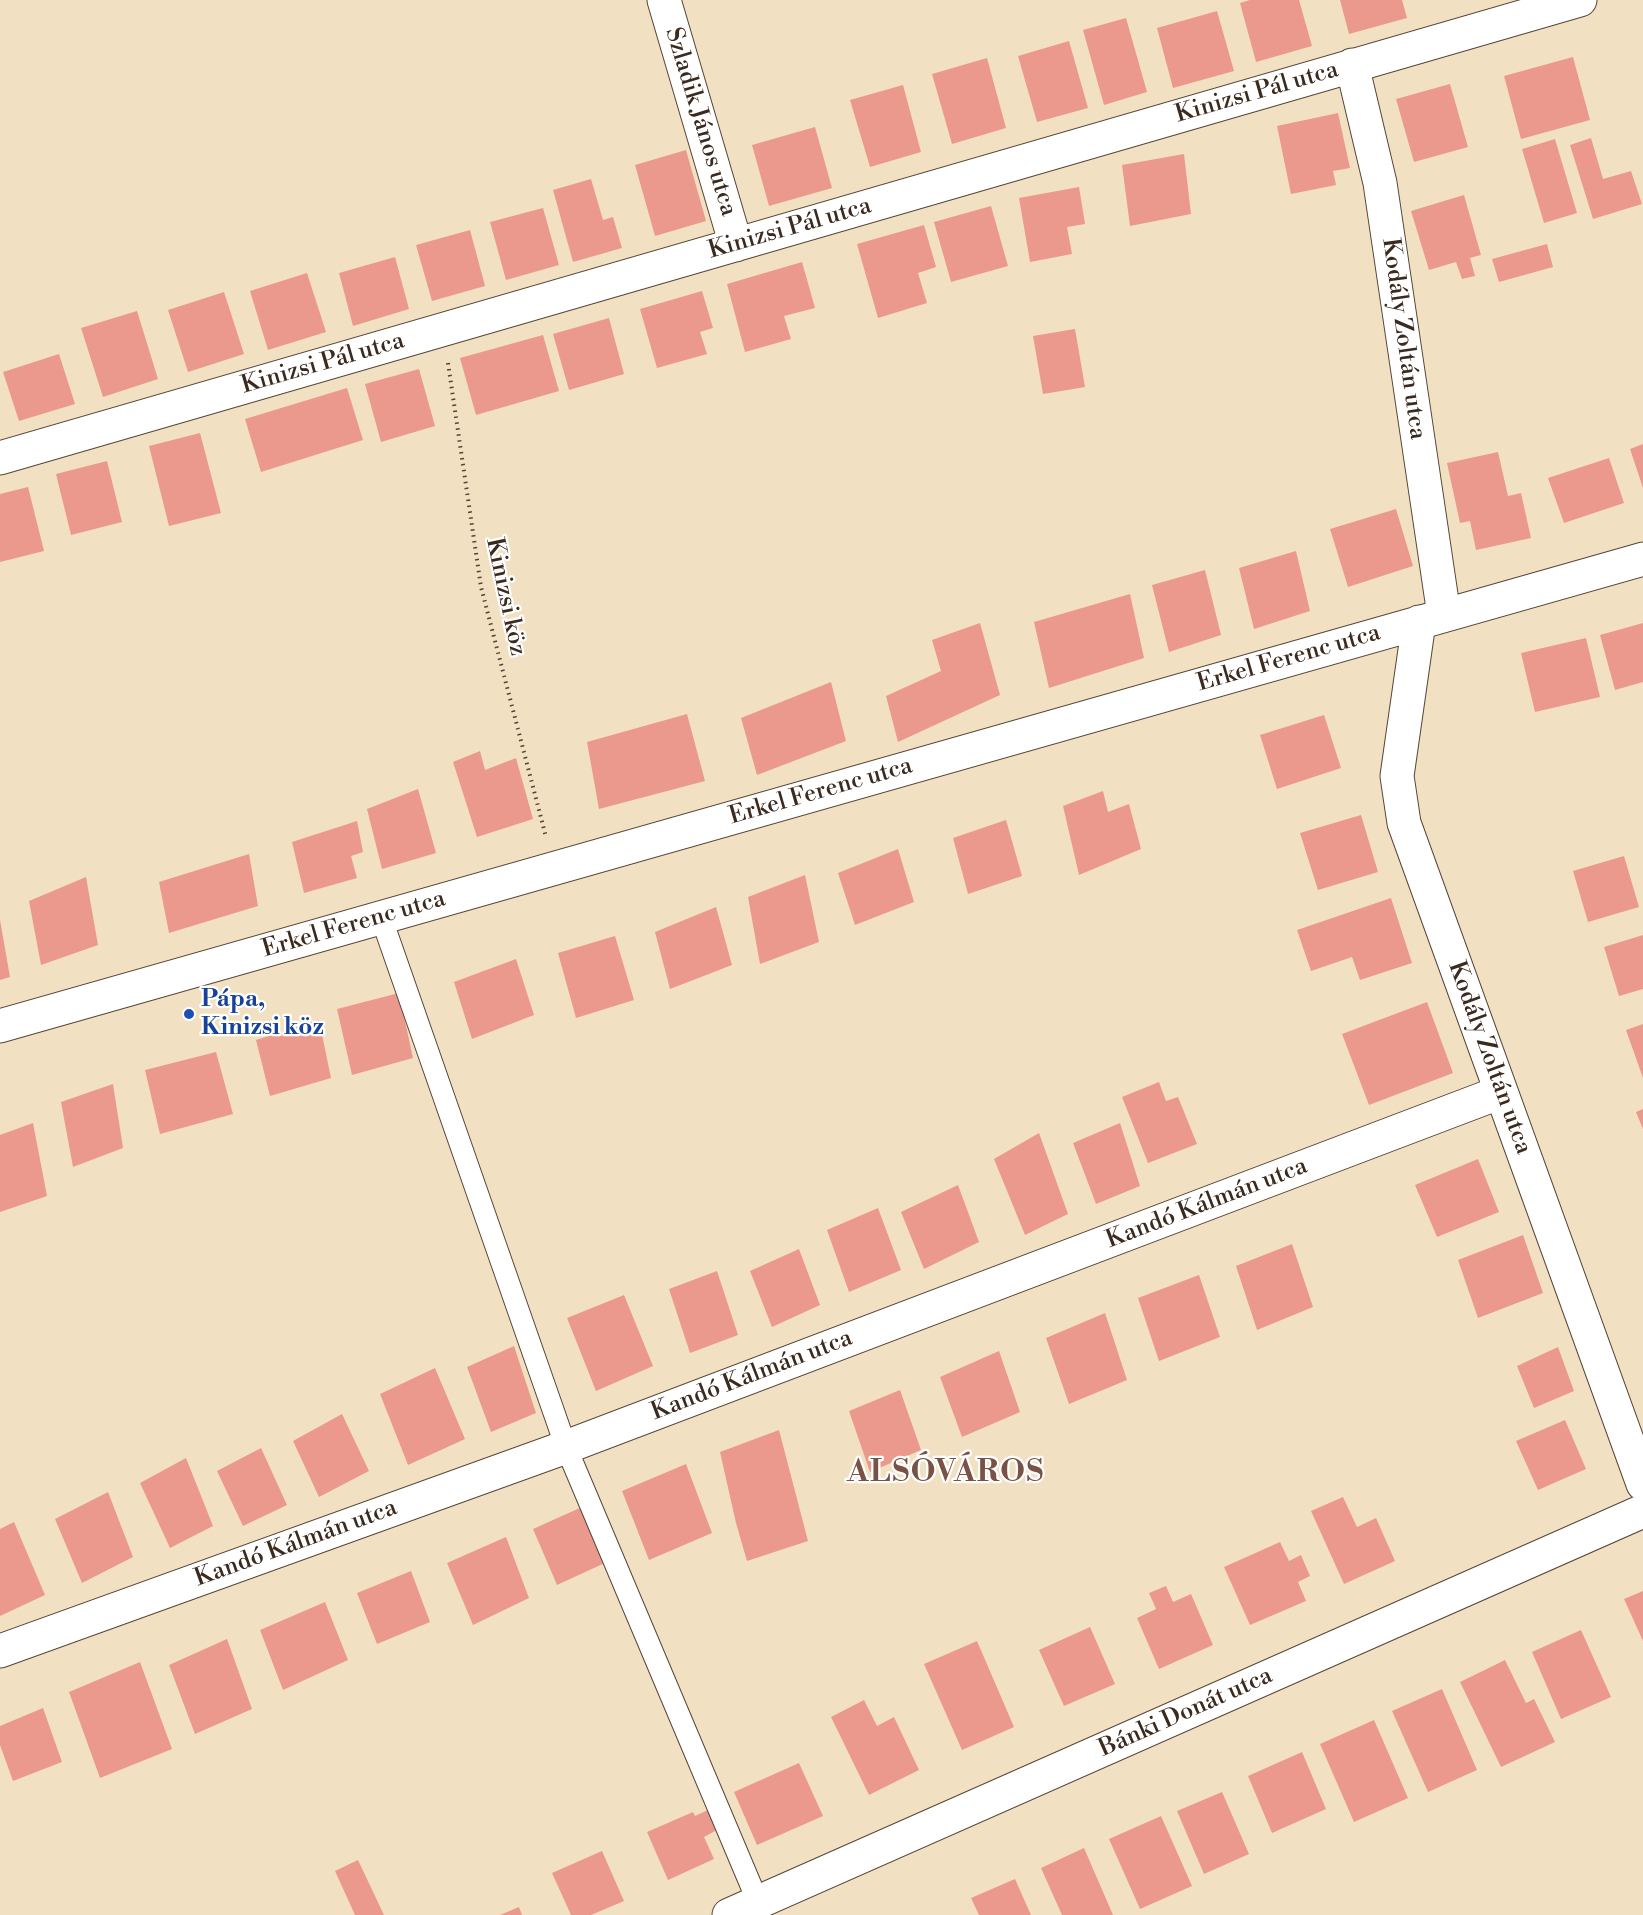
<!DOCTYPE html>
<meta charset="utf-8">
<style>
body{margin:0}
canvas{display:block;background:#f2e0c2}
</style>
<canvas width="1643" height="1915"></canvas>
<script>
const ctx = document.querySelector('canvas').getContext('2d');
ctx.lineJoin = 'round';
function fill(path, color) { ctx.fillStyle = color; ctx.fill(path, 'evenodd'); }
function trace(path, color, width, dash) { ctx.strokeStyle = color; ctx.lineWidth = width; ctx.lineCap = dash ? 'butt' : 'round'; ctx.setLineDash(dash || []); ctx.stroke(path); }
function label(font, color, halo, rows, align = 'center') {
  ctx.font = font + ' "Libre Bodoni",serif'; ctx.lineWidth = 4.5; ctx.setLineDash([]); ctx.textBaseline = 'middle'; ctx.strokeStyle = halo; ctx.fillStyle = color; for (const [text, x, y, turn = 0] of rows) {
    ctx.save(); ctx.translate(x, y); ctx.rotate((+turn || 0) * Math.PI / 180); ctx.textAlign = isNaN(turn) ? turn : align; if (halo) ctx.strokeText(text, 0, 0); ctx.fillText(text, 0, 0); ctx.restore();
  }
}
fill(new Path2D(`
 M1250 0H1299L1312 46 1256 62 1240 3Z
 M1340 0H1402L1407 18 1349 34Z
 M1217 11 1234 71 1173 88 1157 28Z
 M1126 18 1147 92 1104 105 1083 30Z
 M1069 41 1088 108 1037 122 1018 56Z
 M1573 57 1590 120 1521 139 1504 76Z
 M987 58 1006 128 952 144 932 74Z
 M1450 84 1468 147 1414 162 1396 99Z
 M903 85 921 152 870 167 850 100Z
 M1338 113 1350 168 1333 171 1336 185 1291 194 1277 126Z
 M815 127 832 188 769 206 752 145Z
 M1591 138 1603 179 1631 171 1642 204 1593 219 1570 145Z
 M1555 139 1577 213 1544 223 1522 149Z
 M686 150 706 221 655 236 635 165Z
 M1184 154 1191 214 1130 226 1122 165Z
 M591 179 603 220 613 217 622 248 573 262 553 190Z
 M1079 187 1085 224 1067 227 1072 254 1030 262 1019 198Z
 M1464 195 1481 255 1470 258 1475 276 1462 279 1456 262 1429 270 1411 211Z
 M991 206 1008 266 951 282 934 222Z
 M543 208 559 265 506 280 490 222Z
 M924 225 936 267 918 273 927 303 878 318 857 244Z
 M470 230 485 286 432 301 416 245Z
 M1547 244 1553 267 1499 282 1492 259Z
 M395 257 409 309 353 326 339 273Z
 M802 262 815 308 784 316 791 339 745 352 727 284Z
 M307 273 326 332 268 350 250 291Z
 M702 291 713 328 700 332 707 354 657 368 640 309Z
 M224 292 244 354 188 372 168 310Z
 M137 311 158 379 103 397 81 328Z
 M609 318 624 374 569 390 553 334Z
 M1075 329 1085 387 1043 394 1033 336Z
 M543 335 559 391 476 415 460 358Z
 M59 354 75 404 19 421 3 372Z
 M419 369 435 426 381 442 365 384Z
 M347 388 363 440 261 472 245 419Z
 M200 433 221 513 169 526 149 446Z
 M1643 444V488L1630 449Z
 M1498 452 1508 496 1521 493 1531 538 1476 550 1470 521 1460 523 1447 463Z
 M1609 458 1624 503 1564 523 1548 478Z
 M107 461 122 522 71 535 56 474Z
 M28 487 44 551 0 562V494Z
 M1396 509 1413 566 1348 587 1330 529Z
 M1296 551 1310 611 1254 629 1239 568Z
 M1205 570 1221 635 1169 652 1152 585Z
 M1130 594 1144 658 1049 688 1034 622Z
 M980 623 1000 695 898 742 886 696 941 671 932 640Z
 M1643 623V682L1615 690 1600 635Z
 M1586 638 1600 697 1535 712 1521 653Z
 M831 682 846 741 757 775 741 718Z
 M687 714 705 781 599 809 587 742Z
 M1324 715 1341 768 1277 789 1260 735Z
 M480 751 485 770 516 758 533 819 477 837 453 762Z
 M418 789 436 853 382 869 367 809Z
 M1103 791 1108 812 1129 804 1141 849 1079 875 1063 806Z
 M1361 815 1378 872 1318 890 1300 833Z
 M1006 820 1022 876 968 894 953 838Z
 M357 821 363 852 351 856 357 878 304 893 292 842Z
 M898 849 914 902 855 925 838 873Z
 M249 854 258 906 169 933 159 882Z
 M1624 856 1639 907 1588 922 1573 871Z
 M805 875 819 942 760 964 748 897Z
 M86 877 98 945 41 965 29 901Z
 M1391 898 1412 963 1360 980 1352 957 1311 971 1297 930Z
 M716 907 732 965 670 989 655 932Z
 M0 920 10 977 0 980Z
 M1643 935V989L1619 996 1604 947Z
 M615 936 634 1000 576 1018 558 953Z
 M516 959 534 1015 472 1039 454 982Z
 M399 993 413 1058 352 1075 337 1009Z
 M1427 1002 1453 1073 1369 1105 1342 1034Z
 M319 1020 331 1078 270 1096 256 1040Z
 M1643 1024V1078L1626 1030Z
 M216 1052 233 1114 160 1134 145 1070Z
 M1159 1082 1166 1101 1178 1097 1197 1144 1148 1163 1122 1097Z
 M113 1084 123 1148 73 1167 61 1102Z
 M1643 1109V1129L1636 1112Z
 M33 1123 47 1196 0 1212V1135Z
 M1120 1123 1140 1186 1096 1204 1073 1143Z
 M1039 1133 1068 1214 1025 1235 994 1159Z
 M1478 1159 1499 1212 1437 1237 1415 1185Z
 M958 1185 979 1242 924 1269 901 1212Z
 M878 1208 901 1270 849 1292 827 1230Z
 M1523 1235 1543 1293 1478 1318 1458 1260Z
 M1292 1244 1313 1307 1257 1330 1236 1266Z
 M799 1249 820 1305 772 1327 750 1271Z
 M717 1271 738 1335 690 1353 669 1289Z
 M1199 1275 1220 1337 1159 1361 1138 1298Z
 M624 1295 653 1366 596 1391 567 1318Z
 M1105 1313 1127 1380 1069 1404 1046 1338Z
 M514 1346 536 1413 491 1432 467 1367Z
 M1558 1347 1574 1391 1534 1408 1517 1366Z
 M999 1351 1020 1412 962 1437 940 1377Z
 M435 1368 465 1439 408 1465 380 1394Z
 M900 1390 921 1450 870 1472 849 1411Z
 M342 1414 369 1471 319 1497 293 1441Z
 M1565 1420 1586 1469 1538 1490 1516 1441Z
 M779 1430 808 1541 747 1561 736 1523 720 1452Z
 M261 1448 287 1505 243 1526 217 1471Z
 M186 1458 213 1526 170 1548 140 1483Z
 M686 1464 712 1533 649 1560 622 1491Z
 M108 1492 133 1557 82 1583 55 1519Z
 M1343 1497 1357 1527 1376 1518 1395 1561 1344 1584 1311 1511Z
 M582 1507 607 1562 557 1585 533 1529Z
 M14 1522 45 1595 0 1616V1529Z
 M506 1537 529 1598 473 1625 447 1563Z
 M1280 1542 1289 1561 1301 1555 1310 1576 1298 1582 1306 1601 1250 1625 1224 1567Z
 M411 1571 430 1622 377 1644 357 1593Z
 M1166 1586 1173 1602 1191 1594 1213 1645 1159 1669 1137 1618 1156 1609 1149 1593Z
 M1643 1591V1641L1624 1599Z
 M325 1602 348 1660 283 1690 260 1630Z
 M1090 1627 1115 1684 1064 1706 1039 1650Z
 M1581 1630 1611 1697 1561 1719 1532 1652Z
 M227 1639 252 1709 195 1734 169 1665Z
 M977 1641 1014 1727 962 1750 924 1664Z
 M1505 1660 1526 1703 1534 1699 1555 1742 1501 1767 1460 1682Z
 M140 1662 172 1749 100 1778 69 1692Z
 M1442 1689 1477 1770 1428 1792 1392 1711Z
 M864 1700 877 1726 894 1717 919 1770 869 1795 831 1717Z
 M43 1708 62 1762 13 1781 0 1745V1726Z
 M1374 1720 1408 1798 1354 1822 1320 1744Z
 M1302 1752 1326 1809 1272 1833 1248 1776Z
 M799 1763 823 1816 757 1845 734 1792Z
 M1222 1792 1249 1854 1204 1874 1177 1811Z
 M708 1810 717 1830 704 1837 714 1859 668 1880 647 1832 693 1812 695 1816Z
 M1161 1816 1192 1886 1140 1909 1109 1839Z
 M1084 1848 1113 1915H1062L1041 1868Z
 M602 1851 624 1901 591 1915H571L552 1873Z
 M358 1860 384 1915H355L335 1871Z
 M1015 1879 1031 1915H979L971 1898Z
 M519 1907 522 1915H500Z`), '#ec998d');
const lane = new Path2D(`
 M381 917 566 1447 758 1902`);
const street = new Path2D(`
 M664 0 736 245
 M1352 65 1380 183 1444 615
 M0 458 1580 0
 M1419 622 1397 776 1404 823 1643 1484
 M0 1026 1643 559
 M0 1651 566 1447 1501 1092
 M729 1915 1643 1511`);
trace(lane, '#564537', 23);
trace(street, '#564537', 35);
trace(new Path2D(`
 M448 363 481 587 546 837`), '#564537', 4, [1.5, 4.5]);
trace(lane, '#fff', 21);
trace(street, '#fff', 33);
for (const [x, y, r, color] of [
 [189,1014,6,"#1a4fb4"]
]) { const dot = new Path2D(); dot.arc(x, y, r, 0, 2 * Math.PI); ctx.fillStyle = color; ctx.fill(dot); trace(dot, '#fff', 2); }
label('24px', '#3b2a1e', '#fff', [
 ["Kinizsi Pál utca",1257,93,-16],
 ["Szladik János utca",700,122,73],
 ["Kinizsi Pál utca",790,229,-16],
 ["Kodály Zoltán utca",1403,339,82],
 ["Kinizsi Pál utca",323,364,-16],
 ["Kinizsi köz",505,597,78],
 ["Erkel Ferenc utca",1289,659,-16],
 ["Erkel Ferenc utca",821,792,-16],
 ["Erkel Ferenc utca",354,925,-16],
 ["Kodály Zoltán utca",1489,1058,70],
 ["Kandó Kálmán utca",1207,1204,-21],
 ["Kandó Kálmán utca",752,1376,-21],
 ["Kandó Kálmán utca",296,1544,-20],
 ["Bánki Donát utca",1186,1713,-24]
]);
label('bold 24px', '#164399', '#fff', [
 ["Pápa,",201,1000],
 ["Kinizsi köz",201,1028]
], 'left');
ctx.letterSpacing = '1.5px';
label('bold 30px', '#795145', '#fff', [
 ["ALSÓVÁROS",946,1474]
]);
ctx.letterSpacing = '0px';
</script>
